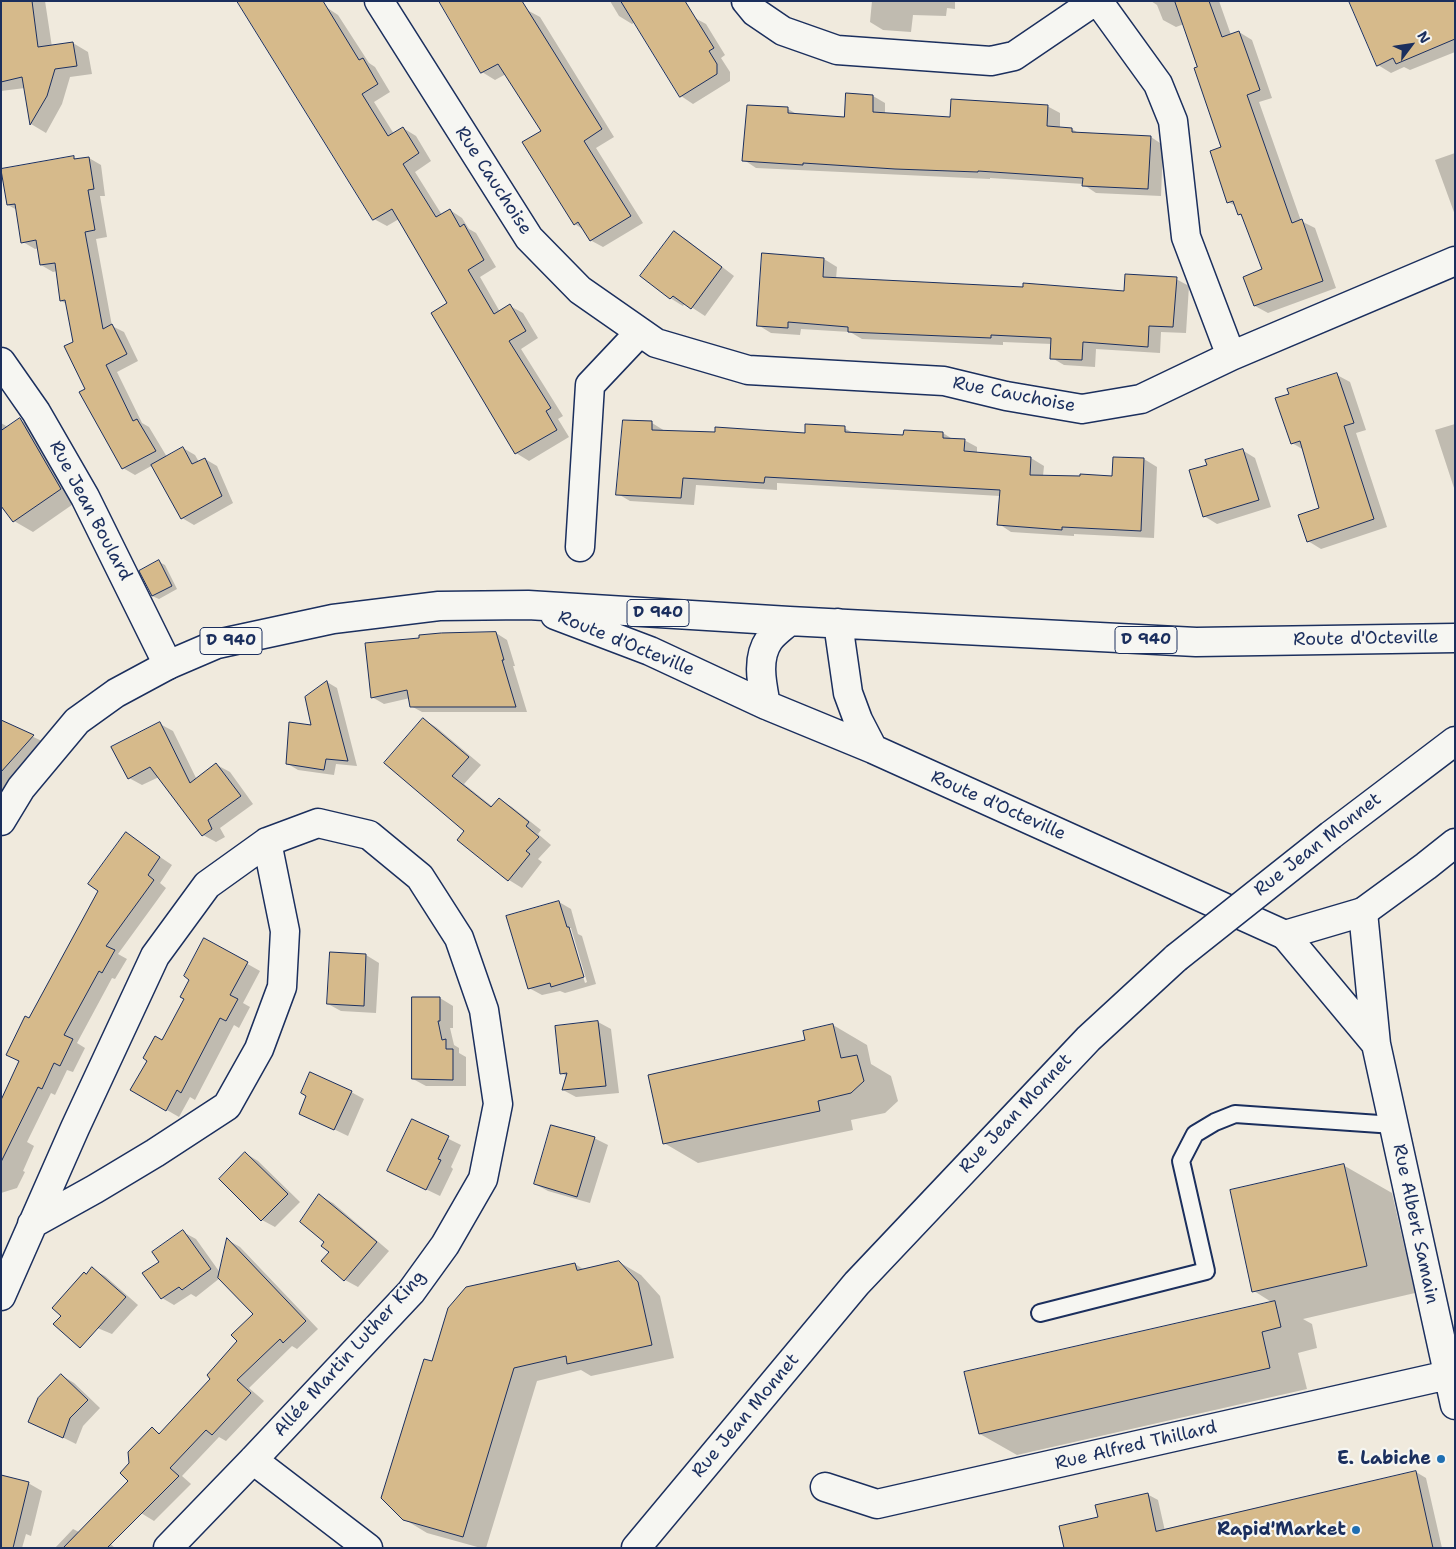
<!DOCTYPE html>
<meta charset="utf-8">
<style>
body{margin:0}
#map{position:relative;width:1456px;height:1549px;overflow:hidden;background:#f0eadd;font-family:"Shantell Sans",sans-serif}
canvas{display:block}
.frame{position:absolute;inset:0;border:2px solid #1b2f5e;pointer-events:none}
.north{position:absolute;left:1386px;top:20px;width:50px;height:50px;-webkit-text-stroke:4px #f6f6f2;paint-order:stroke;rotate:59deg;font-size:14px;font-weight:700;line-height:20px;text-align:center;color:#1b2f5e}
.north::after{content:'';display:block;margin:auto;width:18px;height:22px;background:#1b2f5e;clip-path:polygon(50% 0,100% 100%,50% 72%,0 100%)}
</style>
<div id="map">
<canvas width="1456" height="1549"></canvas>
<div class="frame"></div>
<div class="north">N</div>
</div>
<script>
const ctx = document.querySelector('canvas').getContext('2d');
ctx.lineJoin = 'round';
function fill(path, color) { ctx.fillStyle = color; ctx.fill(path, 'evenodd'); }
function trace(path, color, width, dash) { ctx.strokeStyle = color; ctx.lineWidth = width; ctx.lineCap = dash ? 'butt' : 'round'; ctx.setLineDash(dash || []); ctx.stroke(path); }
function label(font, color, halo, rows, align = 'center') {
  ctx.font = font + ' "Shantell Sans",sans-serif'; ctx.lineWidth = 4.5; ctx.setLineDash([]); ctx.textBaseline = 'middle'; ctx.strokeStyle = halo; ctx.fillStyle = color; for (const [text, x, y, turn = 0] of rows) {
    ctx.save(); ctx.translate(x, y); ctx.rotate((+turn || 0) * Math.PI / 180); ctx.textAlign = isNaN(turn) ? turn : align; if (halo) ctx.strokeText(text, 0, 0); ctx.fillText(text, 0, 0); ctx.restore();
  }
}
fill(new Path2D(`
 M1 1H45L52 47 73 43 88 52 92 74 70 77 62 104 46 133 31 124 25 88 1 91Z
 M441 1 527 10 540 17 614 137 596 148 643 223 603 247 590 240 584 230 575 224 524 143 542 131 506 74 495 80 482 72Z
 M610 1H680L693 17 706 24 725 55 721 58 730 72V81L693 104 681 96 635 22 632 24 619 16Z
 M872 1H955V9L947 8 946 16 913 15 911 32 883 30 870 22Z
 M1151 1H1219L1231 35 1239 32 1252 40 1272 98 1259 102 1301 221 1315 228 1336 288 1268 313 1255 306 1263 270 1244 217 1239 214 1236 206 1228 202 1223 148 1184 24 1176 27 1163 20 1157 5Z
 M1455 1V52L1410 70 1404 67 1391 73 1378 65Z
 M326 7 338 15 369 63 375 67 390 92 374 102 394 134 403 128 416 136 431 161 415 172 442 215 450 210 462 218 469 229 476 233 496 267 480 277 500 312 510 306 523 313 538 338 521 349 563 416 558 419 569 437 529 461 516 453 448 304 399 219 387 226 374 219Z
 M873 96 885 103V115L951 119 1047 106 1060 113V128L1072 129 1080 134 1151 137 1163 145 1161 196 1096 193 1084 185V184L990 178V179L756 168 744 160 788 109 800 116 845 119Z
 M1455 153V215L1435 160Z
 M74 158 77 160 89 158 101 165 105 196H100L107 237 96 239 112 326 124 332 138 361 117 372 142 423 149 427 167 457 183 448 195 455 199 462 205 459 217 466 233 503 194 525 182 518 153 465 135 475 123 468 87 389 74 342 67 304 61 301 57 271 53 272 41 265 39 248 35 249 23 242 17 210 8 205Z
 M674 232 687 240 734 276 705 316 685 303 683 306 670 298Z
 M824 259 837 267 836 279 1125 292 1176 279 1189 286 1186 333 1161 332 1160 353 1096 349 1095 367 1064 365 1052 358V344L1003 342V345L862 339 850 332 801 329 800 335 771 333 758 325Z
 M1337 375 1350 382 1366 430 1356 433 1387 527 1321 549 1308 541 1321 509 1304 450 1292 443 1290 395Z
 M20 420 39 431 79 500 33 532 14 521 6 510 1 507V423L8 427Z
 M624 421 652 423 665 431 806 434 844 428 855 434 905 437 943 433 954 440H964L977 447V454L1031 458 1044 466 1043 476 1113 477 1114 458 1144 459 1157 467 1154 538 1074 534V536L1011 532 999 524 1000 496 777 483V490L696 485 694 505 630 501 618 494Z
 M1455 424V491L1435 430Z
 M1242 450 1255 458 1271 507 1217 524 1204 516 1208 466Z
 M159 562 165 565 177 589 159 599 152 596Z
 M496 633 507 640 515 666H513L527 712H422L411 706 410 698 384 704 372 697Z
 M327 682 337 688 357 766 336 764 334 775 298 770 288 764 313 726Z
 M424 720 436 727 481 765 464 784 493 807 499 799 512 807 541 830 538 834 551 845 538 859 542 862 522 888 509 880 458 840 466 831Z
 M160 724 173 731 197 780 217 765 230 772 253 804 220 828 225 837 216 842 203 835 159 777 142 785 129 778Z
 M8 725 44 742 1 798V735Z
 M126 834 172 865 160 883 166 888 118 954 127 959 115 979 112 978 77 1043 85 1048 73 1072 67 1070 55 1095 51 1093 27 1142 34 1146 23 1171 25 1172 17 1188 1 1193V1103L20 1062 8 1055 30 1020 100 891Z
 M559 902 571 909 578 934 582 936 596 984 565 993 560 991 542 995 529 988ZM568 928H571L587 982 585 983Z
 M205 940 260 971 243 1003 250 1007 239 1028 234 1025 195 1100 190 1097 179 1117 132 1090 163 1042 186 999 190 979Z
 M366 955 379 963 376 1013 341 1011 328 1004Z
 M440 998 453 1006V1028H450L454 1045 459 1048V1053L466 1057V1086H426L413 1079Z
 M598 1022 611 1029 619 1093 576 1097 563 1090 567 1076 561 1073Z
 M833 1025 867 1045 871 1064 891 1076 898 1101 885 1113 851 1120 853 1130 698 1163 664 1143 806 1040Z
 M351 1092 364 1099 348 1136 300 1113Z
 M412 1121 461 1145 451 1167 453 1169 440 1196 388 1171Z
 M594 1138 608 1145 590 1203 548 1191 535 1184Z
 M245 1153 258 1161 300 1202 275 1227 262 1220Z
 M1343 1165 1392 1193 1415 1293 1303 1319 1312 1324 1317 1348 1298 1353 1307 1389 1017 1455 980 1434 1273 1303 1254 1291Z
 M320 1196 333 1203 389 1251 358 1287 345 1280 322 1261 331 1252 326 1242Z
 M183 1232 196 1239 221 1274 228 1240 240 1247 318 1329 297 1349 292 1346 249 1388 264 1401 226 1441 219 1437 182 1476 191 1484 154 1521 141 1513 130 1481V1464L152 1429 161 1434 212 1379 239 1341 254 1314 220 1278 196 1297 191 1294 174 1305 162 1298 161 1263Z
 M619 1262 641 1275 660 1296 674 1358 591 1376 581 1370 537 1381 486 1548H481L427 1533 404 1519 433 1363 575 1264 585 1270Z
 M92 1269 105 1276 138 1305 112 1334 66 1315 87 1275Z
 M61 1375 74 1383 100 1408 83 1426 76 1444 30 1421Z
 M1416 1472 1426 1478 1442 1548H1065L1099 1518 1147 1494 1158 1500 1165 1531Z
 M28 1483 42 1491 31 1536 26 1534 22 1548H19L1 1543Z
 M73 1529 79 1532 99 1533 115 1548H55Z`), '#0003');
const building = new Path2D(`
 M1 1H32L38 47 73 42 77 66 55 69 47 96 30 125 22 77 1 82Z
 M237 1H323L359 60 363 58 378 84 362 94 388 136 403 127 419 153 403 164 436 217 450 209 460 227 464 224 484 260 468 270 494 314 510 304 526 331 509 341 551 408 546 411 557 430 515 454 431 313 447 303 392 209 373 220Z
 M439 1H522L602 129 584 141 631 216 590 241 578 222 574 225 522 142 541 131 498 64 481 73Z
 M621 1H685L714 48 709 51 717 64V74L680 97Z
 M1175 1H1209L1222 37 1239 31 1260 90 1247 95 1292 223 1302 219 1323 281 1254 306 1243 277 1262 269 1241 214 1238 215 1233 201 1227 203 1210 151 1221 147 1194 68 1197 67Z
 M1349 1H1455V39L1396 64 1393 58 1377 66Z
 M846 93 873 95V112L950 117 951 99 1048 105 1047 126 1072 128V132L1151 136 1148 189 1082 186 1083 178 978 171V172L895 169 803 163V165L742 161 747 105 788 107V113L844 117Z
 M74 156V159L89 157 94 189 88 190 95 230 85 232 103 329 112 324 127 354 106 365 133 421 137 419 156 451 122 469 79 392 85 389 64 346 73 342 65 300 60 301 55 263 40 265 36 240 21 243 15 204 7 205 1 170V169Z
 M674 231 722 267 691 309 673 296 670 299 640 276Z
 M762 253 824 258 823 277 1023 287V283L1124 291 1125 274 1177 277 1173 327 1149 326 1148 347 1083 342 1082 360 1050 359 1051 338 991 335V338L848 332V327L788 322V328L757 326Z
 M1337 373 1354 423 1344 426 1374 519 1307 542 1298 515 1319 508 1300 441 1291 444 1275 398 1289 394 1287 389Z
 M20 418 61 489 13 522 1 506V431Z
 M623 420 652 421V430L715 432V427L805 433V424L845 426V432L903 435 904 430 943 432V438L965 439 964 451 1031 457 1030 475 1080 476V474L1112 476 1113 457 1144 458 1141 531 1062 527V530L997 525 1000 490 765 477 764 483 683 478 681 498 616 495Z
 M183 447 192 464 205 458 222 496 181 519 151 465Z
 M1243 449 1259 500 1203 517 1189 470 1207 465 1205 460Z
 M159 560 172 586 152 596 139 571Z
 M496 632 504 660H502L516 707H410L407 690 371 698 365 643 419 638V635L441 633Z
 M327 681 348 761 326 759 324 770 286 764 289 722 311 725 305 697Z
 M423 718 469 757 452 776 491 807 499 798 529 822 526 826 539 837 526 851 530 854 508 881 457 840 464 831 384 763Z
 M1 720 34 735 1 772Z
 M160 722 190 783 216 763 241 796 208 820 212 829 202 836 150 767 128 779 111 747Z
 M126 832 160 857 148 875 154 880 106 946 115 950 102 973 99 971 64 1035 73 1039 60 1066 54 1063 42 1089 38 1087 1 1162V1100L19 1061 6 1055 25 1016 29 1018 98 891 88 884Z
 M559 901 567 927H569L584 977 551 987 550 983 528 989 506 916Z
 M204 938 248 962 230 995 238 999 226 1021 220 1018 181 1093 177 1090 166 1111 130 1090 147 1061 143 1058 155 1036 162 1040 184 999 180 997 189 980 184 976Z
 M330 952 366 954 364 1006 327 1004Z
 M412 997H440V1021H438L442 1040 446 1039V1049H453V1080L412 1079Z
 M598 1021 606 1086 562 1090 567 1073 560 1074 555 1026Z
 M833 1024 841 1058 857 1055 864 1081 851 1093 818 1101 820 1111 663 1144 648 1075 805 1040 803 1031Z
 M310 1072 352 1091 334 1130 299 1114 306 1096 301 1093Z
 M412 1119 449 1136 438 1159 441 1160 426 1190 387 1171Z
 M551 1125 595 1137 577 1197 534 1184Z
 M245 1152 288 1194 261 1221 219 1179Z
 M1344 1164 1367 1266 1252 1292 1230 1190Z
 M319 1194 377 1242 344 1281 321 1261 329 1252 321 1246 324 1242 300 1222Z
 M183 1230 211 1269 182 1290 179 1287 161 1299 142 1273 159 1262 152 1252Z
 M227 1238 306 1321 283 1343 280 1339 237 1380 251 1393 212 1435 206 1430 170 1468 179 1476 107 1548H63L128 1481 120 1473 129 1463 128 1452 152 1427 159 1434 210 1379 207 1375 237 1341 231 1335 253 1314 218 1278Z
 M619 1261 638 1282 652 1345 567 1364 566 1356 514 1368 463 1537 403 1520 381 1498 424 1359 432 1361 448 1308 466 1287 575 1263 577 1270Z
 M92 1267 126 1297 80 1348 53 1324 61 1316 52 1308 84 1272 86 1274Z
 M1275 1301 1281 1327 1262 1332 1270 1368 979 1434 964 1372Z
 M61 1374 88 1400 70 1418 63 1438 28 1422 38 1398Z
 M1416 1471 1433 1548H1064L1059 1526 1098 1517 1095 1505 1148 1493 1156 1531Z
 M1 1475 29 1482 13 1548H1Z`);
fill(building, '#d6ba8b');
trace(building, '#1b2f5e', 1);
const service = new Path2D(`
 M1040 1313 1206 1271 1181 1161 1195 1134 1215 1122 1235 1114 1394 1125`);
const minor = new Path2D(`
 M379 1 529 238 580 290 656 343 748 370 944 381 1006 396 1082 409 1141 399 1231 356 1455 261
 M746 1 755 12 783 31 837 50 991 61 1014 56 1095 1
 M1098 1 1158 84 1173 121 1186 237 1231 356
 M1 362 36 412 85 497 168 665
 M580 547 590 385 640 332
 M1363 912 1376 1044 1455 1405
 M1285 935 1376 1044
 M32 1224 95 1189 155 1153 227 1106 259 1049 282 987 285 931 267 842
 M1 1296 75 1128 155 956 207 885 267 842 318 823 369 835 420 877 459 938 484 1010 498 1104 483 1179 445 1245 411 1292 253 1460 168 1548
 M253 1460 368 1548
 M825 1487 877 1504 1448 1375`);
const tertiary = new Path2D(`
 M1331 835 1455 741
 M636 1548 857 1283 1088 1039 1176 958`);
const primary = new Path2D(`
 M555 615 650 651 766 705 873 749 1285 935 1363 912 1426 866 1455 843
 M838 623 848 693 858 720 873 749
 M766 705C762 684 756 659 769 640 774 633 783 627 789 621
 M1 821 21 788 77 721 116 693 168 665 217 644 333 619 439 606 528 605 789 621 1196 642 1455 638`);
trace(service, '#1b2f5e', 20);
trace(minor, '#1b2f5e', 31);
trace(tertiary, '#1b2f5e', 31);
trace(primary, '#1b2f5e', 31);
trace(service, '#f6f6f2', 16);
trace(minor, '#f6f6f2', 28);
trace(tertiary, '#f6f6f2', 28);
trace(primary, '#f6f6f2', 28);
const tertiaryBridge = new Path2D(`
 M1176 958 1331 835`);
trace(tertiaryBridge, '#1b2f5e', 31, []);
trace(tertiaryBridge, '#f6f6f2', 28);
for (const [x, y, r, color] of [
 [1441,1459,5,"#1f6fb2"],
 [1356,1530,5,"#1f6fb2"]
]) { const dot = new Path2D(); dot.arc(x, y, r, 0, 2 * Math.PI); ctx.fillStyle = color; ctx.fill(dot); trace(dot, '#f6f6f2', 2); }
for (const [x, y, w] of [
 [658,613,62],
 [1146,640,62],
 [231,641,62]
]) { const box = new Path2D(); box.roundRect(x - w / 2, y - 13.5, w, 27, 4); ctx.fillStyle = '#f6f6f2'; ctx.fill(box); trace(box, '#1b2f5e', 1); }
label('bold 16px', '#1b2f5e', null, [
 ["D 940",658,613],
 ["D 940",1146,640],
 ["D 940",231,641]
]);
label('18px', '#1b2f5e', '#f6f6f2', [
 ["Rue Cauchoise",493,181,57],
 ["Rue Cauchoise",1014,395,11],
 ["Rue Jean Boulard",90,511,62],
 ["Route d'Octeville",1366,639,-1],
 ["Route d'Octeville",626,644,22],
 ["Route d'Octeville",998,806,24],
 ["Rue Jean Monnet",1318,845,-38],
 ["Rue Jean Monnet",1016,1114,-47],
 ["Rue Albert Samain",1415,1224,78],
 ["Allée Martin Luther King",350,1354,-48],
 ["Rue Jean Monnet",746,1416,-50],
 ["Rue Alfred Thillard",1136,1446,-13]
]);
label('bold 18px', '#1b2f5e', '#f6f6f2', [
 ["E. Labiche",1431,1459],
 ["Rapid'Market",1346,1530]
], 'right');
</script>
